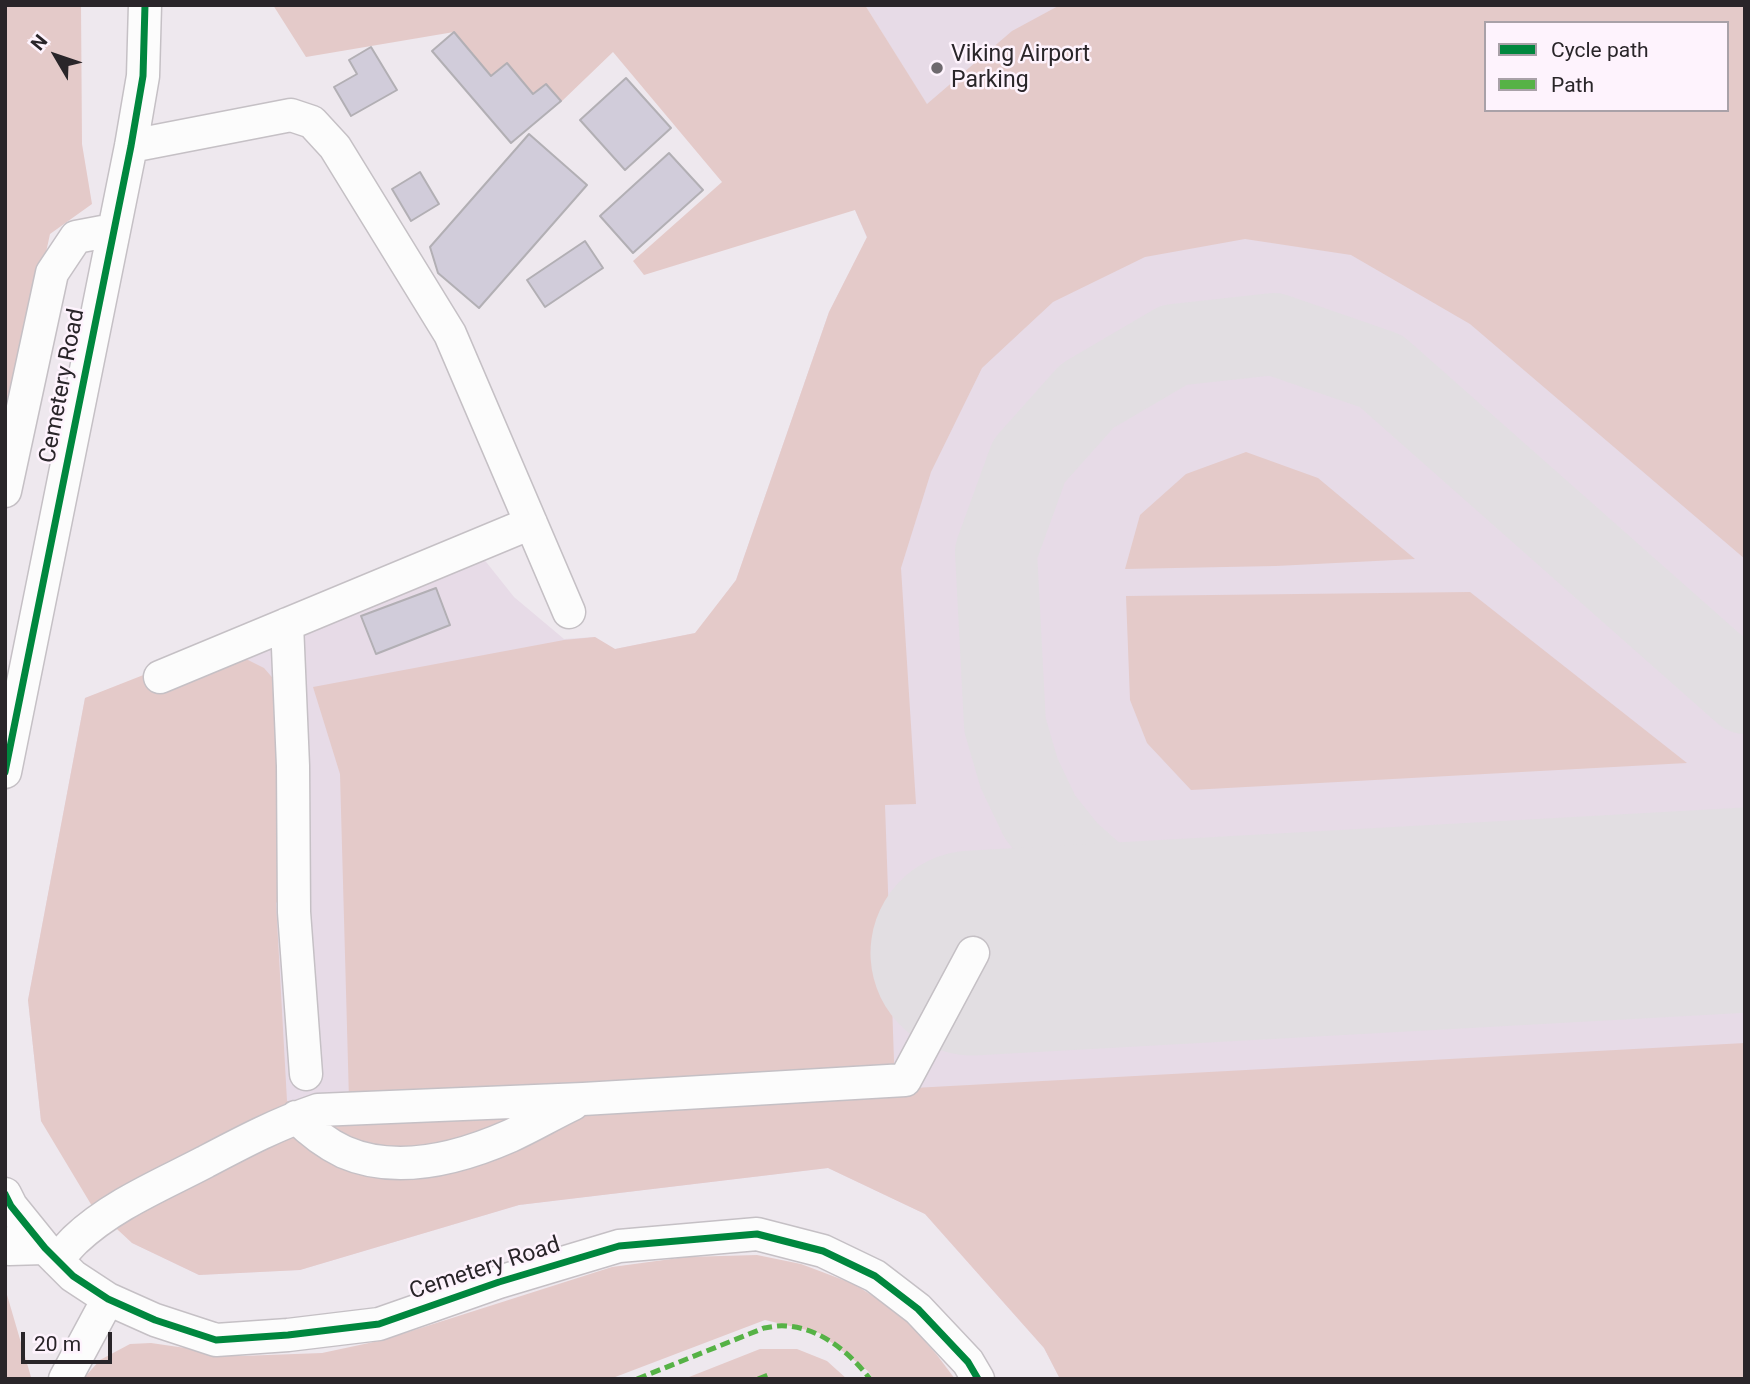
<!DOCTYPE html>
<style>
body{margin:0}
#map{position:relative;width:1750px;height:1384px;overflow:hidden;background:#eee8ee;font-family:Roboto,sans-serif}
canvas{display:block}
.frame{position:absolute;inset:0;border:7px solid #292529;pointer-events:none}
.legend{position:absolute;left:1484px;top:21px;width:245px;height:91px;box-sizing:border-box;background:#fef3fd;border:2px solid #a9a1a8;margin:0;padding:9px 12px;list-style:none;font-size:21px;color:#292529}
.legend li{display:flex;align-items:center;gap:14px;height:35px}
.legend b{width:35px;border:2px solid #a9a1a8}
.north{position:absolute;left:21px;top:21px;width:70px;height:70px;-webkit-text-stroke:5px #fef3fd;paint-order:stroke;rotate:309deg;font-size:19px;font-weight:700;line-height:28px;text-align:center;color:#292529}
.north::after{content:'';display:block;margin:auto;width:24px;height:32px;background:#292529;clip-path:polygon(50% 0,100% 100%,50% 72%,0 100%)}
.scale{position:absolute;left:21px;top:1332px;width:91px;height:32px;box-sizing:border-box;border:4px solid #292529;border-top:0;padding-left:9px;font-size:21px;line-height:24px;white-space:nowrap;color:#292529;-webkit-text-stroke:5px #fef3fd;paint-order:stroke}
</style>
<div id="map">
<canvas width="1750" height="1384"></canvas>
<div class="frame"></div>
<ul class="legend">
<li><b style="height:9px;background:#00873e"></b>Cycle path</li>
<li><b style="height:9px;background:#56b246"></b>Path</li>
</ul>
<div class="north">N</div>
<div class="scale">20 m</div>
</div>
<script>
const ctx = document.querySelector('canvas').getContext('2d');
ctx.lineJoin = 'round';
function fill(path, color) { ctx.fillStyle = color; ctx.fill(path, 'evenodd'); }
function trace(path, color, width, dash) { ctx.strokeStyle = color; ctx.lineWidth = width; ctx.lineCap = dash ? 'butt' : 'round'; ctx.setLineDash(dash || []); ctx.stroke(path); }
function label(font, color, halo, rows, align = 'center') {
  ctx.font = font + ' Roboto,sans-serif'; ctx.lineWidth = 5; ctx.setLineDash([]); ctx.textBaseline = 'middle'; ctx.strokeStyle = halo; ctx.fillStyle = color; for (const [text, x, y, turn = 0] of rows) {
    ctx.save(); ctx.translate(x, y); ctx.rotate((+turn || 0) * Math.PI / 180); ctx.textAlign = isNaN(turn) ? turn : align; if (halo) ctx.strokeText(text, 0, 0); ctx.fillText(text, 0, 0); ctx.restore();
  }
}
fill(new Path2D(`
 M865 5H1745V1379H1060L1044 1348 925 1214 828 1168 519 1205 300 1270 199 1275 132 1243 41 1121 28 1000 85 698 479 553 514 597 564 639 595 637 615 649 696 633 736 580 829 312 867 238 855 210 927 105ZM1486 23H1727V110H1486Z`), '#e7dbe7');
fill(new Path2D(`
 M5 5H81L82 144 92 204 50 234 5 441Z
 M273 5H865L927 104 1012 31 1060 5H1745V559L1470 324 1351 255 1245 239 1145 257 1053 302 982 368 931 472 901 568 916 804 885 805 895 1089 1745 1043V1379H1060L1044 1348 925 1214 828 1168 519 1205 300 1270 199 1275 132 1243 92 1206 41 1121 28 1000 85 698 151 672 242 657 264 668 277 683 293 887 276 903 287 1101 349 1100 340 774 313 687 564 640 595 637 615 649 695 633 736 580 829 312 867 237 855 210 644 275 633 261 722 182 613 52 561 102 546 84 533 94 507 63 491 76 454 32 306 57ZM1486 23H1727V110H1486Z
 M1246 452 1318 478 1415 559 1276 566 1125 569 1140 515 1186 474Z
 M1470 592 1687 763 1191 790 1147 743 1130 700 1126 596Z
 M757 1255 801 1264 854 1284 901 1314 937 1355 955 1379H873L868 1371 819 1333 765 1320 610 1379H83L100 1360 130 1344 151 1343 241 1356 322 1353 383 1340 612 1267 686 1257Z
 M5 1288 31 1377 30 1379H5Z
 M760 1349H797L827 1361 847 1379H684Z`), '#e4cac9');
trace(new Path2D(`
 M1286 935 1187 923 1143 907 1103 883 1068 852 1040 817 1019 773 1005 725 996 552 1029 461 1087 396 1174 345 1274 334 1381 371 1745 693`), '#e2dee2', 82);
trace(new Path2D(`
 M973 953 1745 910`), '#e2dee2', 205);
const building = new Path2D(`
 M454 32 491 76 507 63 533 94 546 84 561 101 511 143 432 51Z
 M371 47 397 90 351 116 334 87 357 74 349 60Z
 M626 78 671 128 625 170 580 120Z
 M529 134 587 185 479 308 438 273 430 247Z
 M669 153 703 190 633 253 600 216Z
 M420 172 439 204 411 221 392 189Z
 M585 241 603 268 545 307 527 280Z
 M436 588 450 625 376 654 361 616Z`);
fill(building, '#d1ccda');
trace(building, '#b2afb4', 2);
const minor = new Path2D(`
 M131 146 291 115 312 122 335 147 450 334 569 612
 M5 491 52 273 76 237 113 230
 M287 624 293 766 294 912 306 1074
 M160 677 531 523
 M5 772 131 146 143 76 145 5
 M296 1117C310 1131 325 1143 344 1152 397 1175 460 1158 510 1136 532 1126 552 1114 573 1104
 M5 1194 11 1206 45 1248 73 1276 108 1299 155 1320 216 1340 288 1335 379 1324 499 1282 619 1246 757 1234 823 1251 875 1276 918 1309 968 1362 978 1379
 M5 1243 9 1249 45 1248
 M57 1260C63 1253 69 1246 75 1240 112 1205 161 1185 205 1162 243 1142 277 1124 318 1110L583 1099 905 1080 973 953
 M65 1379 108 1299`);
trace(minor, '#c5c0c5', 35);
trace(minor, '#fcfcfc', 32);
trace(new Path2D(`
 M637 1379 764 1328C771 1327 779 1325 786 1326 821 1328 850 1353 870 1379
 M758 1379 771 1374`), '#56b246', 5, [10, 5]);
trace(new Path2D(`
 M5 772 131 146 143 76 145 5
 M5 1194 11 1206 45 1248 73 1276 108 1299 155 1320 216 1340 288 1335 379 1324 499 1282 619 1246 757 1234 823 1251 875 1276 918 1309 968 1362 978 1379`), '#00873e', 7);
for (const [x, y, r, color] of [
 [937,68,7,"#6e696e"]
]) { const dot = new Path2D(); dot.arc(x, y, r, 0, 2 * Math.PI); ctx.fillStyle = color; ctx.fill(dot); trace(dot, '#fef3fd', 2.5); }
label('23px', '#292529', '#fef3fd', [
 ["Viking Airport",951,55],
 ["Parking",951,81]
], 'left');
label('23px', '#292529', '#fef3fd', [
 ["Cemetery Road",63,386,-79],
 ["Cemetery Road",485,1269,-18]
]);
</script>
